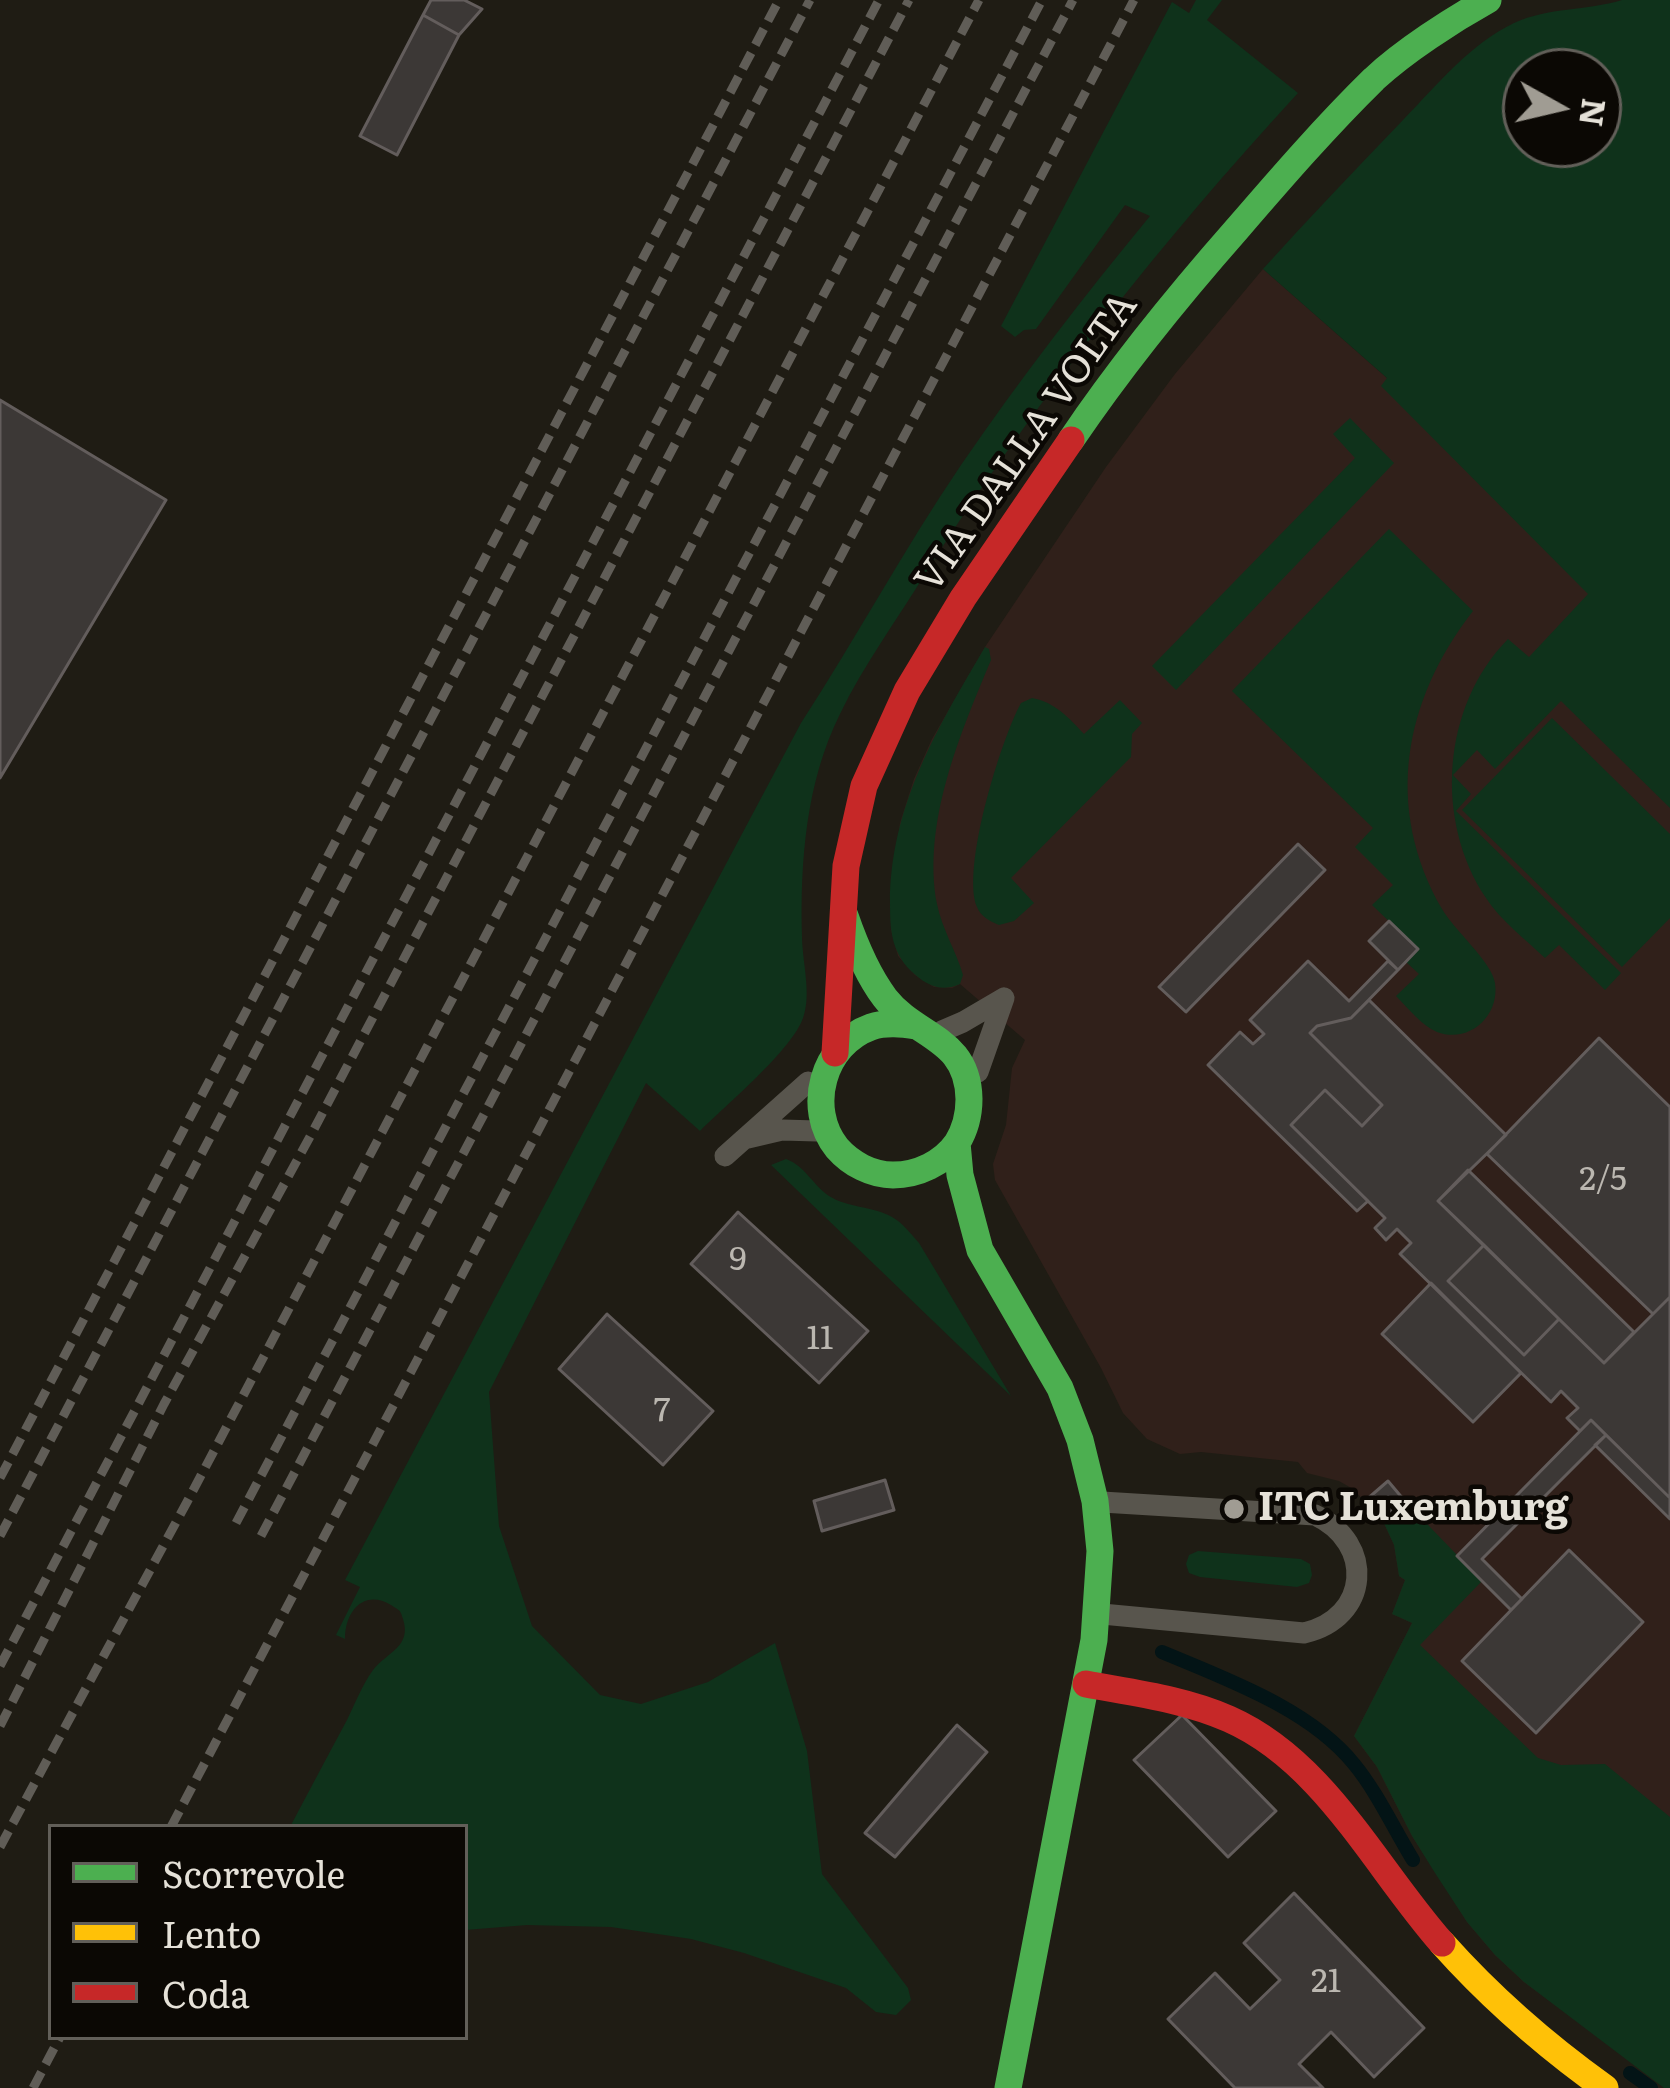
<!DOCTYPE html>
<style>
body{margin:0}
#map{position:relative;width:1670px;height:2088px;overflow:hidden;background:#1f1c14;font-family:Literata,serif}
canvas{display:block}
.legend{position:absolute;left:48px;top:1824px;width:420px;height:216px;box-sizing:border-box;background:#0b0804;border:3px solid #625f59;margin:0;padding:15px 21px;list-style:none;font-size:36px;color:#e5e1d8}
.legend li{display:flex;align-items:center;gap:24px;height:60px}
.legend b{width:60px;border:3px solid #625f59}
.north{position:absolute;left:1502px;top:48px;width:120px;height:120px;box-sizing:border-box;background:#0b0804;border:3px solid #625f59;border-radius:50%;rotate:98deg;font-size:33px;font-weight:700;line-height:48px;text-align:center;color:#e5e1d8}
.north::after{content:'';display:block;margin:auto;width:42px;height:54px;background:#a09c93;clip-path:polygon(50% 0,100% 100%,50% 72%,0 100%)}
</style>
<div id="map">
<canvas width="1670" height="2088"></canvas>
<ul class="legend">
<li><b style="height:15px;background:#4caf50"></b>Scorrevole</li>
<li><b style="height:15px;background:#ffc107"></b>Lento</li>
<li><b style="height:15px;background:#c62828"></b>Coda</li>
</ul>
<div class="north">N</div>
</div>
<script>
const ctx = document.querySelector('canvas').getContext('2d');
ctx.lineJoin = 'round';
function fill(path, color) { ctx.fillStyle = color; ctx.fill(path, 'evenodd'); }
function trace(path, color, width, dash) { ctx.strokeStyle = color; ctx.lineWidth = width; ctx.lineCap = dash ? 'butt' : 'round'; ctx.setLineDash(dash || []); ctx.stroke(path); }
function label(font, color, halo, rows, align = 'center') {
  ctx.font = font + ' Literata,serif'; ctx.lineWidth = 9; ctx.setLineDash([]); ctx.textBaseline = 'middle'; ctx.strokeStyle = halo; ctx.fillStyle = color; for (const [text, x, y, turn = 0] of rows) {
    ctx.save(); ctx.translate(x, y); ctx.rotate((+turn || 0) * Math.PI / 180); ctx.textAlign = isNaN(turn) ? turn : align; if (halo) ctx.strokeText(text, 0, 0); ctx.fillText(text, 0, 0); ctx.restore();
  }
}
fill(new Path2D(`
 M1263 269 1388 379 1670 653V1916L1586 2028 1524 1982 1495 1955 1467 1922 1412 1836 1377 1767 1354 1736 1412 1623 1392 1614 1405 1580 1399 1576 1394 1545 1382 1519 1353 1489 1339 1481 1307 1473 1298 1462 1201 1452 1180 1454 1147 1439 1123 1413 1101 1368 995 1180 993 1164 1006 1125 1012 1068 1025 1040 960 984 952 988 934 987 915 975 898 956 891 930 890 893 900 823 914 779 932 739 985 647 1106 467 1175 374Z`), '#30201a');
fill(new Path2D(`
 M1196 0H1222L1207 20 1298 93C1160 243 1034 402 925 574 897 620 863 666 840 714 806 782 800 862 802 936 802 961 812 994 803 1018 792 1050 726 1105 700 1131L646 1083 489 1392 499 1526 532 1626 600 1695 641 1704 708 1682 775 1643 807 1751 822 1874 908 1988 911 2000 896 2015 876 2012 846 1988 744 1953 691 1939 611 1927 527 1925 465 1930V1827H290C309 1791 328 1755 347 1720 355 1704 362 1685 373 1670 387 1652 412 1647 403 1619 400 1609 400 1611 391 1605 364 1589 345 1611 345 1639L336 1635 360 1587 345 1580 801 723C856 638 904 549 961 465 1020 379 1084 296 1150 216L1125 205 1036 329 1024 330 1015 337 1001 326 1172 2 1189 13Z
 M1622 0H1670V808L1561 701 1495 769 1477 750 1453 775 1471 794 1456 811 1621 973 1605 990 1559 945 1545 958C1525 939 1501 921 1486 898 1434 820 1442 706 1508 639L1529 657 1588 594 1381 386 1387 378 1263 269C1309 218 1356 169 1403 120 1437 85 1470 44 1514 23 1549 7 1586 11 1622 0ZM1526 72H1598V144H1526Z
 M1350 418 1394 463 1176 690 1152 666 1355 458 1333 434Z
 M1389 529 1473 611C1403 701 1384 808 1442 909 1455 931 1492 962 1495 983 1500 1016 1469 1044 1437 1032 1421 1025 1409 1009 1396 996L1419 974 1406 962 1418 949 1372 905 1393 885 1355 847 1373 828 1232 691Z
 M985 647 989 649 991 660C960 734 922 823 937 904 942 929 956 951 963 975L960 984C940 993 926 985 911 971 891 951 890 929 890 903 890 806 938 727 985 647Z
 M1032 698C1055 702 1069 718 1084 734L1120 700 1142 723 1132 734 1131 757 1011 878 1034 903 1014 921 999 925C990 921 981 917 977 907 961 869 1001 739 1021 703Z
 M1552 718 1670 834V918L1622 967 1462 810Z
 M786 1159C805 1166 812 1184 829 1196 848 1208 873 1206 892 1217 903 1223 911 1234 919 1243L1011 1396 771 1165Z
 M1404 1500 1482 1581 1420 1645 1538 1758 1561 1765 1605 1764 1670 1817V2088H1664L1524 1982 1495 1955 1467 1922 1435 1873 1412 1836 1377 1767 1354 1736 1412 1623 1392 1614 1405 1580 1399 1576 1394 1545 1382 1519Z
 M1198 1551 1301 1559 1310 1564 1312 1575 1309 1583 1297 1587 1200 1577 1189 1573 1186 1564 1189 1555Z`), '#0f321b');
trace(new Path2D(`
 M1162 1652C1226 1679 1310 1709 1354 1764 1377 1792 1394 1829 1413 1860
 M1630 2073 1651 2088`), '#031416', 14);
const building = new Path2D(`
 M431 0H464L482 9 459 35 423 15Z
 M423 15 459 35 397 155 360 136Z
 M0 400 166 500 0 778Z
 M1298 844 1325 870 1186 1012 1159 987Z
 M1389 921 1418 949 1398 970 1369 941Z
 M1308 961 1349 1001 1388 961 1398 970 1351 1018 1317 1026 1310 1033 1382 1105 1362 1126 1325 1090 1291 1125 1368 1201 1357 1211 1208 1065 1240 1032 1253 1044 1264 1034 1250 1020Z
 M1369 1000 1506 1135 1438 1201 1484 1245 1448 1281 1524 1355 1559 1319 1604 1363 1670 1297V1498L1591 1420 1580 1431 1567 1418 1578 1408 1561 1391 1551 1402 1400 1254 1411 1243 1397 1229 1386 1240 1375 1228 1385 1218 1291 1125 1325 1090 1362 1126 1382 1105 1310 1033 1317 1026 1351 1018Z
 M1599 1038 1670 1107V1297L1653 1314 1487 1154Z
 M1468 1170 1634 1332 1604 1363 1438 1201Z
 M738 1212 868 1331 819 1383 691 1264Z
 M1484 1245 1559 1319 1524 1355 1448 1281Z
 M1431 1283 1521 1373 1473 1422 1382 1334Z
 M607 1314 713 1411 663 1465 559 1369Z
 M1591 1420 1606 1435 1482 1559 1522 1599 1511 1610 1457 1556Z
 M1606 1435 1670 1498V1519L1595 1445Z
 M885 1480 894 1510 822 1531 814 1501Z
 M1388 1481 1404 1500 1382 1519 1366 1500Z
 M1569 1550 1643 1622 1536 1733 1462 1661Z
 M1182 1715 1276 1811 1228 1857 1134 1760Z
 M957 1725 987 1752 895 1857 865 1833Z
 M1294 1893 1424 2028 1374 2077 1331 2032 1299 2064 1323 2088H1235L1168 2019 1215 1973 1250 2009 1280 1980 1244 1943Z`);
fill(building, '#3c3836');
trace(building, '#635d5c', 3);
trace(new Path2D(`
 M942 1031 963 1022 1004 998
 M978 1072 1004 998
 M748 1138 782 1130 817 1131
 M725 1156 808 1082
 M1102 1502 1315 1515C1375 1543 1370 1618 1304 1633L1102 1614`), '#58554d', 21);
trace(new Path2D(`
 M1071 440C1121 366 1178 296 1237 229 1281 178 1326 126 1374 79 1404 51 1452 20 1488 0
 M845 916C855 945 867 974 885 998 916 1038 968 1037 969 1099 969 1114 965 1130 957 1143 943 1163 918 1175 893 1175 872 1175 851 1164 837 1148 805 1108 823 1044 871 1027 886 1022 902 1024 917 1026
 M957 1143 960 1175 980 1250 1060 1388 1080 1440 1095 1501 1100 1551 1094 1640 1008 2088`), '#4caf50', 27);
trace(new Path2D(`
 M1442 1943C1491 1998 1545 2045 1605 2088`), '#ffc107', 27);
trace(new Path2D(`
 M835 1053 846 866 864 786 907 691 963 598 1071 440
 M1086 1684C1134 1693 1184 1699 1229 1719 1324 1761 1375 1867 1442 1943`), '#c62828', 27);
trace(new Path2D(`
 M0 1478 779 0
 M236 1523 1042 0
 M0 1536 810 0
 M261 1536 1073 0
 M0 1666 879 0
 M0 1726 164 1404 312 1133 909 0
 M171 1827 1134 0
 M0 1847 187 1502 979 0
 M33 2088 60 2037`), '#605d57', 9, [18, 9]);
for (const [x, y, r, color] of [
 [1234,1509,12,"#a09c93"]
]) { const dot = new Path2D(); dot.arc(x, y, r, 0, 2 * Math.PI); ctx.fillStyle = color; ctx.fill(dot); trace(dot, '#0b0804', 4.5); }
label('33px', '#bbb7b0', null, [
 ["2/5",1603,1180],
 ["9",738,1260],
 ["11",820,1339],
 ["7",662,1411],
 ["21",1326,1982]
]);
label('39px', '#e5e1d8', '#0b0804', [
 ["VIA DALLA VOLTA",1027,443,-55]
]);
label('bold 39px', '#e5e1d8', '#0b0804', [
 ["ITC Luxemburg",1258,1509]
], 'left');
</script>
